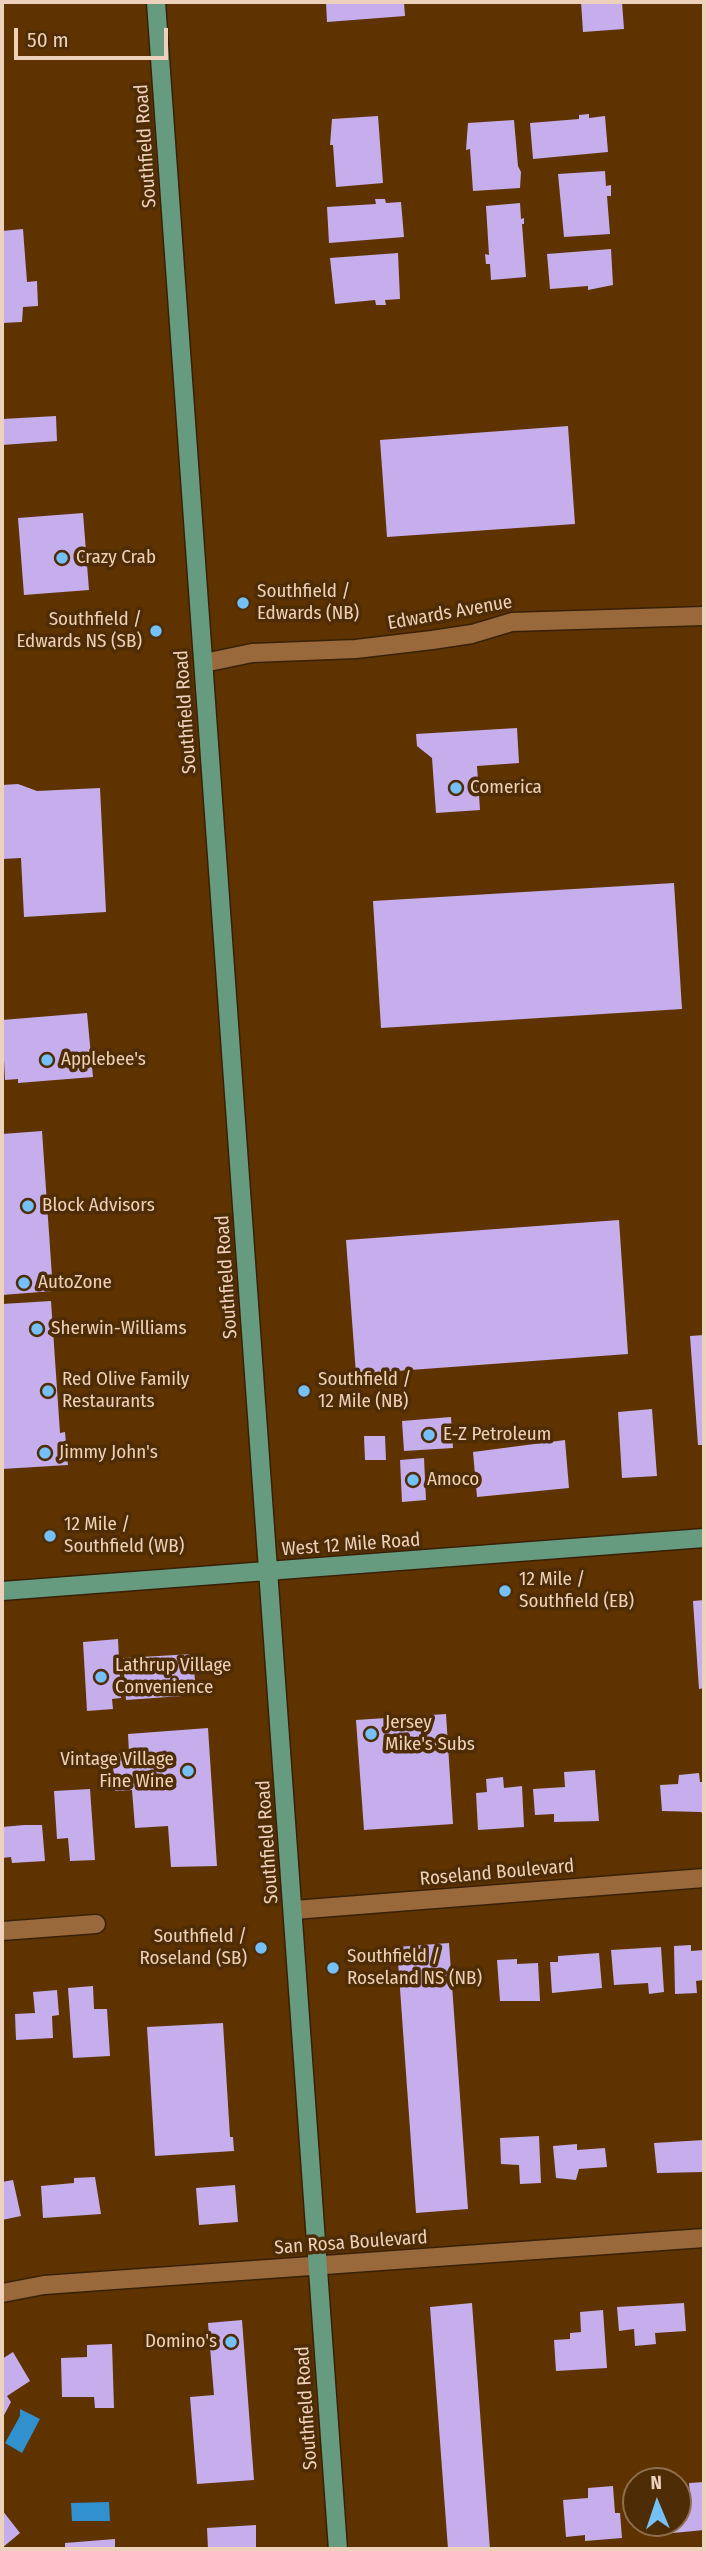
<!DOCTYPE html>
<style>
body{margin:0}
#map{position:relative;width:706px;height:2551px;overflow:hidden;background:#5f3300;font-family:"Fira Sans Condensed",sans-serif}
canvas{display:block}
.frame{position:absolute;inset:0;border:4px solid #edd1ba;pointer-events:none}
.north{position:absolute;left:622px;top:2467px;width:70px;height:70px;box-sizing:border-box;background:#4e2c06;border:2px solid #8e6e4e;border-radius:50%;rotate:358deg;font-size:19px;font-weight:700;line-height:28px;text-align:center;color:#edd1ba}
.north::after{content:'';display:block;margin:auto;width:24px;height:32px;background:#75c0f6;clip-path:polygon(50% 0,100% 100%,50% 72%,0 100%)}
.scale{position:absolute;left:14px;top:28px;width:154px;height:32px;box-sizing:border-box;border:4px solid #edd1ba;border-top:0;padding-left:9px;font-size:21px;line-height:24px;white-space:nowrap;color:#edd1ba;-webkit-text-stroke:5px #4e2c06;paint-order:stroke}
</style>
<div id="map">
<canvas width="706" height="2551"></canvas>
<div class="frame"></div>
<div class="north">N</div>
<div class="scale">50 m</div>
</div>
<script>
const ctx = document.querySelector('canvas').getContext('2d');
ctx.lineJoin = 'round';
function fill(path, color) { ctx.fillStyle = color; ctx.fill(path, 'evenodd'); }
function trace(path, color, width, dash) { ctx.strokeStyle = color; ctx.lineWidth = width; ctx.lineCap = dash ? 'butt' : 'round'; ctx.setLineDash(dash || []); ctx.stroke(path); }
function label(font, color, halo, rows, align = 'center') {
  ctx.font = font + ' "Fira Sans Condensed",sans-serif'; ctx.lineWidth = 7; ctx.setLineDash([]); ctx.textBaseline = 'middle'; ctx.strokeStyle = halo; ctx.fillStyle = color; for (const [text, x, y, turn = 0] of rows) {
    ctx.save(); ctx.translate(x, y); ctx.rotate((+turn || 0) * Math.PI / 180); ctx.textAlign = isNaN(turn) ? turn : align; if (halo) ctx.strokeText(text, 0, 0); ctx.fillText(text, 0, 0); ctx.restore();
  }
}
fill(new Path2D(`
 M20 2409 40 2419 22 2453 5 2443 20 2416Z
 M109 2502 110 2521H72L71 2503Z`), '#3191cf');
fill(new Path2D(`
 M326 2H404L405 16 327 22Z
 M581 2H622L624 29 583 32Z
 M589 114V118L605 116 608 152 533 159 530 123 579 119V115Z
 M378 116 383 183 336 187 333 145H330L332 119Z
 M514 120 518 166 521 172 520 188 473 191 470 149 466 150 468 123Z
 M605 171 606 186 611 185V196H607L610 234 564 237 558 174Z
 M375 199H385L386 203 401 202 404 237 329 243 327 207 376 204Z
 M520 203 521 219 524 218V224H522L526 277 491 280 490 264H486L485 254 489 255 486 206Z
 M23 229 27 282 37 281 38 306 23 307 22 322 2 323V231Z
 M611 249 613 285 588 290V286L550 289 547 254Z
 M398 253 400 299 385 300 386 305H376L375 300 335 304 330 258Z
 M56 416 57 441 2 445V419Z
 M568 426 575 524 387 537 380 440Z
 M83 513 89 590 24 595 18 518Z
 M517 728 519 763 477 766 480 810 436 813 432 758 417 746 416 734Z
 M18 784 37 791 100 788 106 912 24 917 21 858 2 859V785Z
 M674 883 682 1009 381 1028 373 901Z
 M87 1013 93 1077 18 1083V1079L5 1080 2 1020Z
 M42 1131 53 1291 2 1295V1134Z
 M619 1220 628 1354 356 1374 346 1240Z
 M51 1301 60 1433 65 1432 68 1465 2 1469V1304Z
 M704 1335V1445H698L690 1336Z
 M652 1409 657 1476 622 1478 618 1412Z
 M451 1417 453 1448 404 1451 402 1421Z
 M364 1436H385L386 1460H365Z
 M565 1440 569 1488 477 1497 473 1452Z
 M424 1458 426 1500 402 1502 400 1460Z
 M704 1600V1688L699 1689 693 1601Z
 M118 1639 121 1698 112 1699 113 1709 87 1711 83 1642Z
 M193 1654 196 1695 126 1700 123 1658Z
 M446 1714 453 1824 364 1830 356 1720Z
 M208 1728 217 1866 171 1867 168 1826 135 1828 132 1790 115 1791 112 1754 129 1753 128 1734Z
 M595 1770 599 1821 554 1822V1814L535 1815 533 1789 565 1787 564 1772Z
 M699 1773 700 1782H704V1815L701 1812 662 1811 660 1785 678 1784 679 1775Z
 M503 1777 504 1788 522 1786 524 1827 478 1830 476 1793 487 1792 486 1779Z
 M90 1789 95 1860 70 1861 68 1838 57 1839 54 1791Z
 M24 1825H42L45 1861 12 1863 11 1857 2 1858V1827Z
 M449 1943 468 2209 416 2213 397 1947Z
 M691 1945V1951L704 1950V1980L696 1981 697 1993 675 1994 674 1946Z
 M661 1947 664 1992 649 1994 648 1983 614 1985 611 1950Z
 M599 1953 602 1988 552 1993 550 1962H558V1956Z
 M517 1959V1964L538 1963 540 2001H500L497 1960Z
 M93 1986 94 2009H107L110 2056 73 2058 68 1988Z
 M57 1990 59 2015 52 2016 53 2038 16 2040 15 2014 35 2013 33 1992Z
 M223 2023 230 2137H233L234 2151 155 2156 147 2027Z
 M539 2136 541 2183 520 2184 519 2165 501 2164 500 2138Z
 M704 2140V2172L657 2173 654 2143Z
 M577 2144V2150L605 2148 607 2167 579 2169 576 2180 556 2178 553 2146Z
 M95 2177 101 2214 43 2218 41 2186 74 2183V2178Z
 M13 2180 21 2216 2 2220V2182Z
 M235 2185 238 2222 199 2225 196 2188Z
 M472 2303 490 2549H448L430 2307Z
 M684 2303 686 2331 655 2333 656 2344 635 2346 634 2329 619 2331 617 2307Z
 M603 2310 607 2368 556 2371 554 2340 570 2339V2333L581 2332 580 2312Z
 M242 2320 254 2480 197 2484 190 2397 214 2395 208 2323Z
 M112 2344 114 2408H95L94 2397H62L61 2358 87 2357V2345Z
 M13 2352 30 2381 7 2396 11 2402 2 2419V2359Z
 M704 2482V2530L652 2535 651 2523H678V2497L690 2496 689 2483Z
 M613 2486 615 2513H620L622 2538 585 2541V2535L566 2537 563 2500 588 2498V2488Z
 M2 2510 20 2533 2 2548Z
 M256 2525V2549H208L207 2528Z
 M115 2539V2549H65V2543Z`), '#c5aeeb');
const minor = new Path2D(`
 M204 663 252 653 356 649 432 640 472 634 512 622 704 616
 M294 1910 704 1878
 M2 1931 96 1924
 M2 2293 44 2285 704 2238`);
const major = new Path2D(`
 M156 2 338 2549
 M2 1591 704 1538`);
trace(minor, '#382007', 21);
trace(major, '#382007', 21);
trace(minor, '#99683b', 18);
trace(major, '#679b7f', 18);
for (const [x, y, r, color] of [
 [62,558,7,"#75c0f6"],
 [243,603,7,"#75c0f6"],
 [156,631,7,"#75c0f6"],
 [456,788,7,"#75c0f6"],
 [47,1060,7,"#75c0f6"],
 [28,1206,7,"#75c0f6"],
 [24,1283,7,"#75c0f6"],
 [37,1329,7,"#75c0f6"],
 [48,1391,7,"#75c0f6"],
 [304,1391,7,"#75c0f6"],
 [429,1435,7,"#75c0f6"],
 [45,1453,7,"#75c0f6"],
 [413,1480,7,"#75c0f6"],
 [50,1536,7,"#75c0f6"],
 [505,1591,7,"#75c0f6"],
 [101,1677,7,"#75c0f6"],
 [371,1734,7,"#75c0f6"],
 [188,1771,7,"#75c0f6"],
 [261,1948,7,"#75c0f6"],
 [333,1968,7,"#75c0f6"],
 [231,2342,7,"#75c0f6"]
]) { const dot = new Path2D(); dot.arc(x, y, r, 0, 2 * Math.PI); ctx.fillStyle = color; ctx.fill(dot); trace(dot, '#4e2c06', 2.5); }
label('19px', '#edd1ba', '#4e2c06', [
 ["Southfield Road",146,146,-94],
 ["Edwards Avenue",450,613,-10],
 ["Southfield Road",186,712,-94],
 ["Southfield Road",227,1277,-94],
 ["West 12 Mile Road",351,1545,-4],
 ["Southfield Road",268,1842,-94],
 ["Roseland Boulevard",497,1873,-5],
 ["San Rosa Boulevard",351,2243,-4],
 ["Southfield Road",307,2408,-94]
]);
label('19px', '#edd1ba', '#4e2c06', [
 ["Crazy Crab",76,558],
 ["Southfield /",257,592],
 ["Edwards (NB)",257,614],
 ["Southfield /",142,620,"right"],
 ["Edwards NS (SB)",142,642,"right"],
 ["Comerica",470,788],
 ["Applebee's",61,1060],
 ["Block Advisors",42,1206],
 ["AutoZone",38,1283],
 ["Sherwin-Williams",51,1329],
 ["Red Olive Family",62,1380],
 ["Restaurants",62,1402],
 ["Southfield /",318,1380],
 ["12 Mile (NB)",318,1402],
 ["E-Z Petroleum",443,1435],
 ["Jimmy John's",59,1453],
 ["Amoco",427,1480],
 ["12 Mile /",64,1525],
 ["Southfield (WB)",64,1547],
 ["12 Mile /",519,1580],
 ["Southfield (EB)",519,1602],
 ["Lathrup Village",115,1666],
 ["Convenience",115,1688],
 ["Jersey",385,1723],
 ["Mike's Subs",385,1745],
 ["Vintage Village",174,1760,"right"],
 ["Fine Wine",174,1782,"right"],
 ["Southfield /",247,1937,"right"],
 ["Roseland (SB)",247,1959,"right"],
 ["Southfield /",347,1957],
 ["Roseland NS (NB)",347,1979],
 ["Domino's",217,2342,"right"]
], 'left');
</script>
